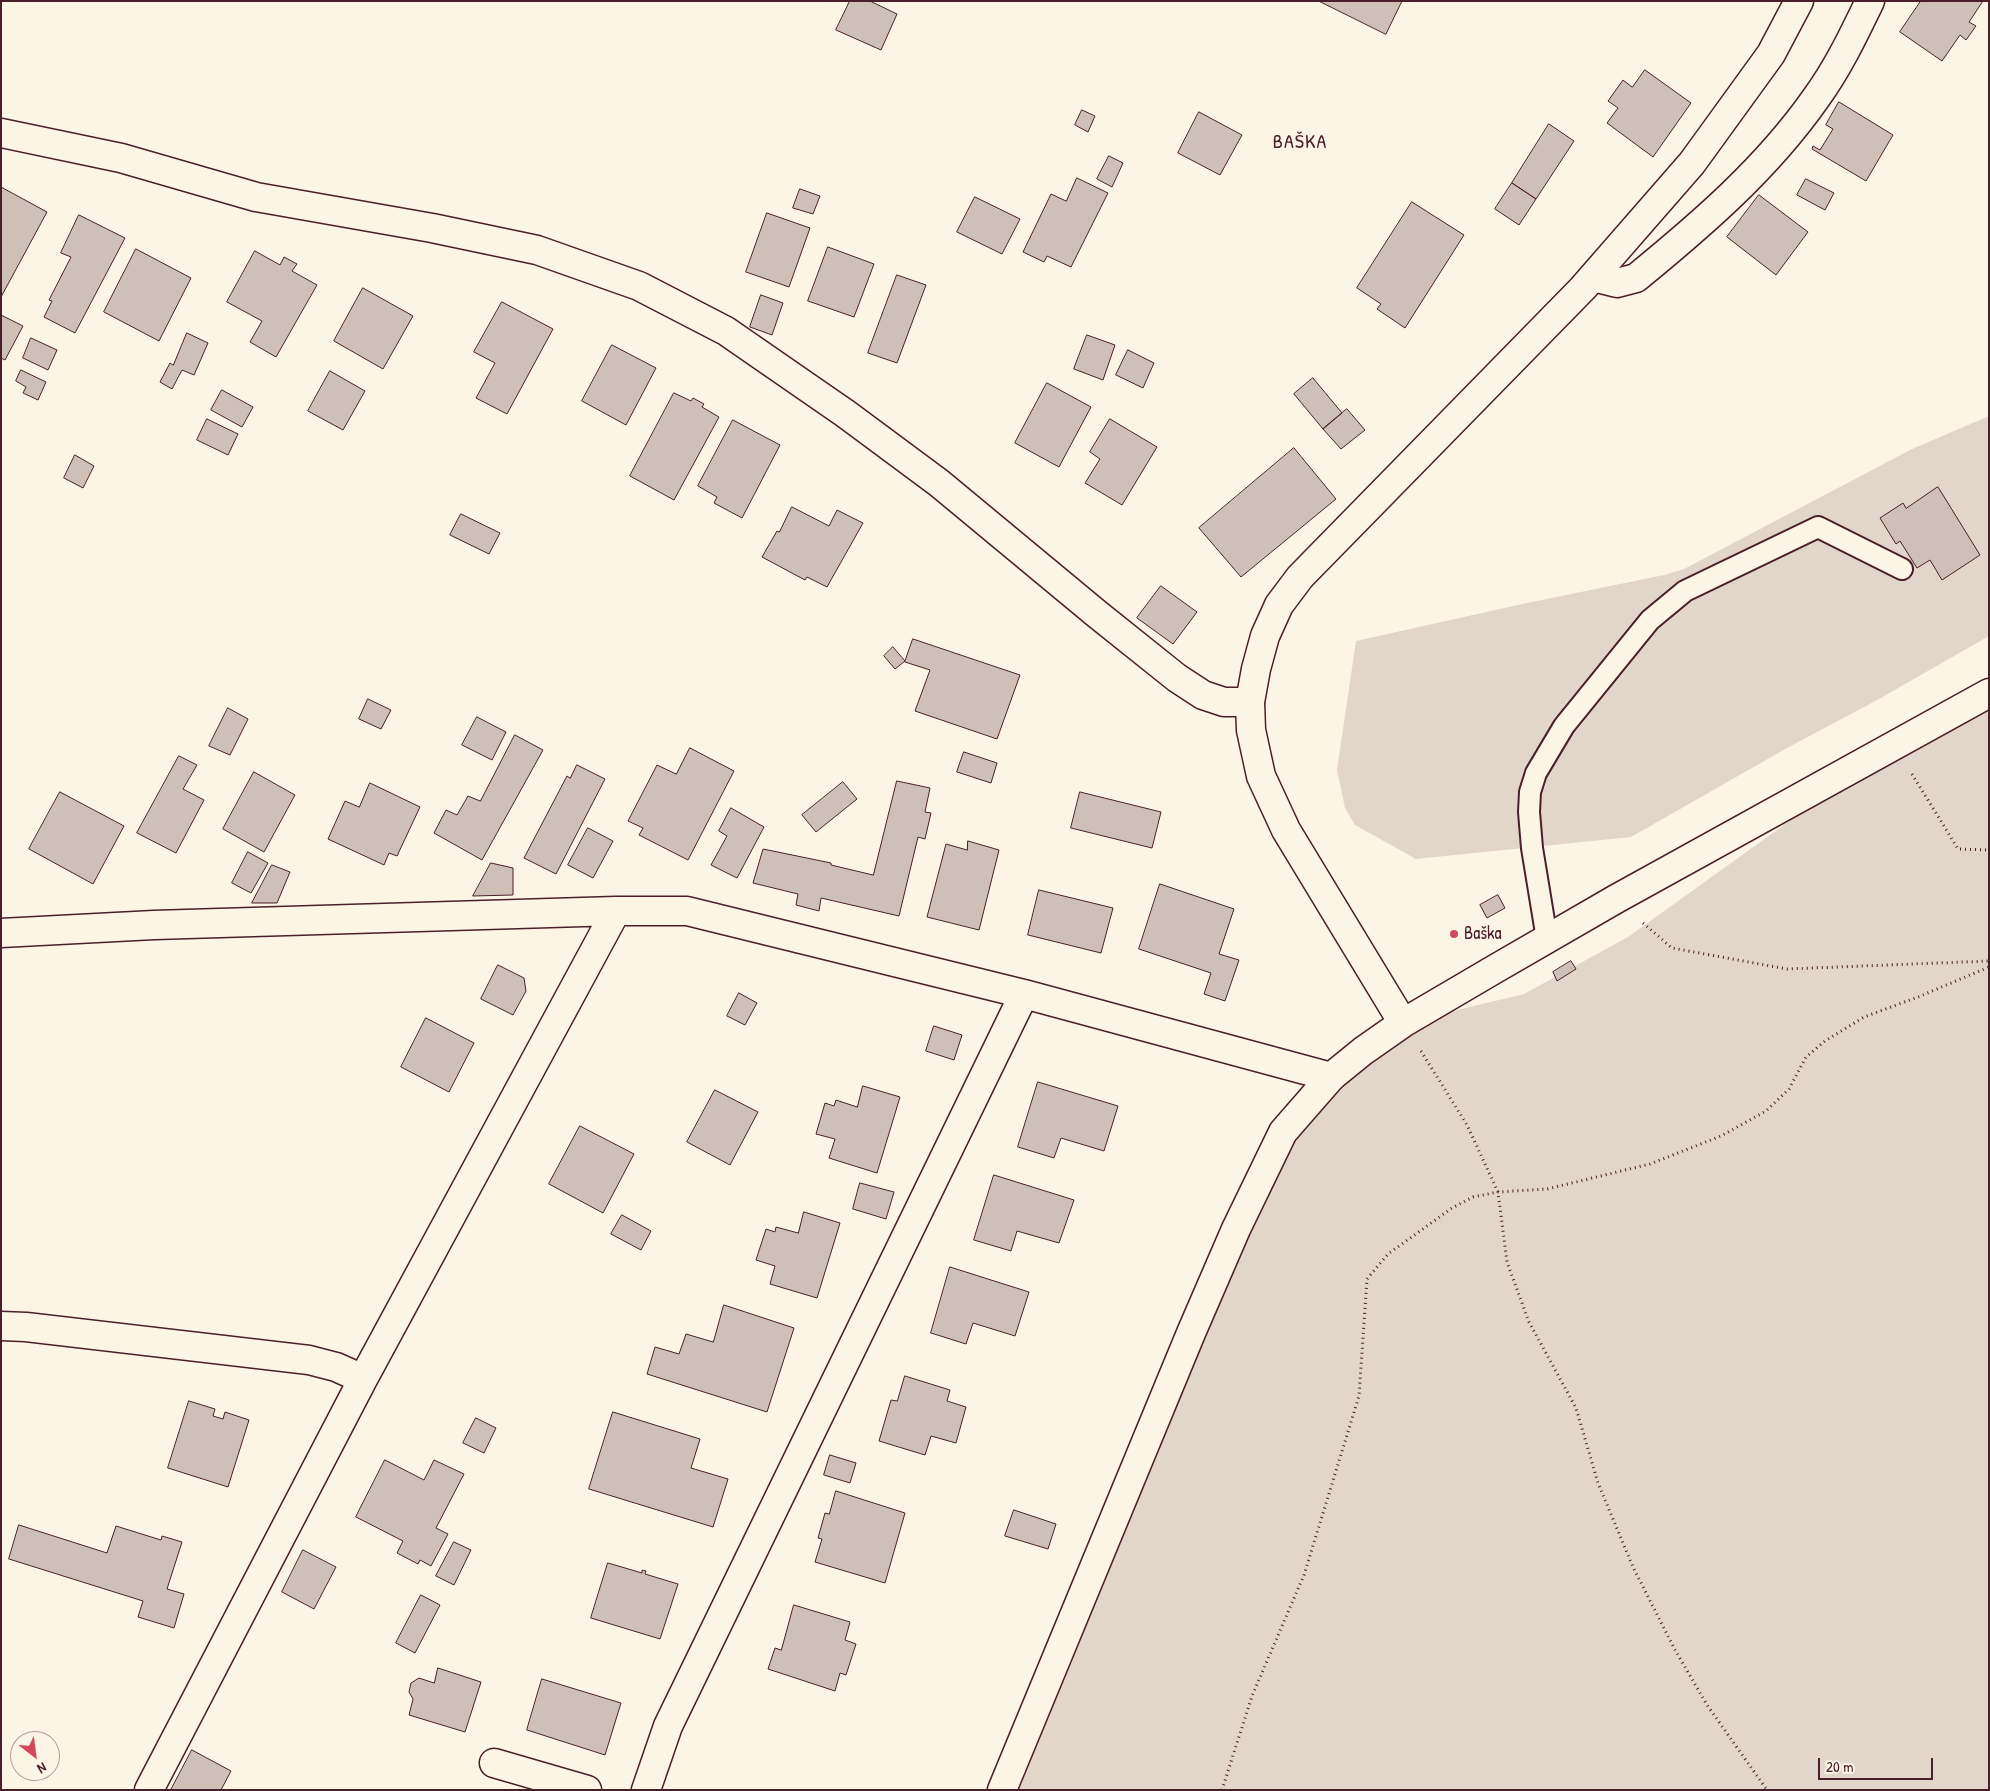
<!DOCTYPE html>
<meta charset="utf-8">
<style>
body{margin:0}
#map{position:relative;width:1990px;height:1791px;overflow:hidden;background:#fcf5e5;font-family:"Patrick Hand",sans-serif}
canvas{display:block}
.frame{position:absolute;inset:0;border:2px solid #4a1f2b;pointer-events:none}
.north{position:absolute;left:10px;top:1731px;width:50px;height:50px;box-sizing:border-box;background:#fcf5e5;border:1px solid #b59f9b;border-radius:50%;rotate:150deg;font-size:14px;font-weight:700;line-height:20px;text-align:center;color:#4a1f2b}
.north::after{content:'';display:block;margin:auto;width:18px;height:22px;background:#d1495b;clip-path:polygon(50% 0,100% 100%,50% 72%,0 100%)}
.scale{position:absolute;left:1818px;top:1758px;width:115px;height:22px;box-sizing:border-box;border:2px solid #4a1f2b;border-top:0;padding-left:6px;font-size:15px;line-height:18px;white-space:nowrap;color:#4a1f2b;-webkit-text-stroke:4px #fcf5e5;paint-order:stroke}
</style>
<div id="map">
<canvas width="1990" height="1791"></canvas>
<div class="frame"></div>
<div class="north">N</div>
<div class="scale">20 m</div>
</div>
<script>
const ctx = document.querySelector('canvas').getContext('2d');
ctx.lineJoin = 'round';
function fill(path, color) { ctx.fillStyle = color; ctx.fill(path, 'evenodd'); }
function trace(path, color, width, dash) { ctx.strokeStyle = color; ctx.lineWidth = width; ctx.lineCap = dash ? 'butt' : 'round'; ctx.setLineDash(dash || []); ctx.stroke(path); }
function label(font, color, halo, rows, align = 'center') {
  ctx.font = font + ' "Patrick Hand",sans-serif'; ctx.lineWidth = 5; ctx.setLineDash([]); ctx.textBaseline = 'middle'; ctx.strokeStyle = halo; ctx.fillStyle = color; for (const [text, x, y, turn = 0] of rows) {
    ctx.save(); ctx.translate(x, y); ctx.rotate((+turn || 0) * Math.PI / 180); ctx.textAlign = isNaN(turn) ? turn : align; if (halo) ctx.strokeText(text, 0, 0); ctx.fillText(text, 0, 0); ctx.restore();
  }
}
fill(new Path2D(`
 M1989 416V636L1879 699 1787 748 1631 837 1416 859 1355 825 1345 808 1337 770 1356 641 1527 603 1664 575 1684 569 1912 449Z
 M1989 693V1790H1002L1283 1132 1403 1023 1524 994 1628 937 1894 746Z`), '#e2d5ca');
const building = new Path2D(`
 M850 1H870L897 14 881 50 836 30Z
 M1319 1H1402L1386 34Z
 M1921 1H1983L1969 22 1976 26 1966 40 1960 35 1942 61 1900 32Z
 M1645 70 1691 103 1653 157 1607 123 1618 108 1608 101 1623 80 1632 87Z
 M1839 102 1893 135 1866 181 1812 149 1813 146 1820 150 1833 129 1826 125Z
 M1082 110 1095 116 1088 132 1075 125Z
 M1199 112 1242 135 1220 175 1178 153Z
 M1549 124 1574 141 1536 199 1512 183Z
 M1109 156 1123 163 1112 187 1097 179Z
 M1077 178 1108 193 1071 267 1047 256 1044 262 1023 252 1051 194 1066 201Z
 M1806 179 1834 193 1825 210 1797 195Z
 M1512 183 1536 199 1519 225 1495 209Z
 M1 187 47 212 1 297Z
 M800 189 820 196 813 214 793 208Z
 M1759 195 1808 232 1776 275 1727 237Z
 M975 197 1020 219 1002 254 957 232Z
 M1412 202 1464 235 1405 328 1377 309 1381 304 1357 288Z
 M767 213 810 228 789 287 746 272Z
 M79 215 125 238 75 333 44 317 52 301 49 300 71 257 61 253Z
 M828 247 874 264 854 317 808 301Z
 M136 249 191 278 159 341 104 312Z
 M255 251 280 265 284 257 297 264 292 271 317 285 276 357 250 342 262 321 227 302Z
 M897 275 926 285 897 363 868 353Z
 M363 288 413 316 383 369 334 341Z
 M761 295 783 303 772 335 750 327Z
 M502 302 553 329 507 414 476 398 495 363 474 352Z
 M1 315 23 326 5 360 1 358Z
 M187 333 208 343 194 375 182 370 172 389 160 382 170 363 173 365Z
 M1087 335 1115 345 1103 380 1074 369Z
 M31 338 57 350 48 370 23 358Z
 M612 345 656 368 626 425 582 401Z
 M1128 350 1154 363 1143 388 1116 375Z
 M21 370 46 382 38 400 23 393 26 387 16 381Z
 M330 371 365 391 343 430 308 411Z
 M1313 378 1342 413 1323 429 1294 394Z
 M1047 383 1091 407 1059 467 1015 443Z
 M222 390 253 407 242 427 211 410Z
 M674 393 691 401 693 398 704 404 702 407 719 417 674 500 630 476Z
 M1347 409 1365 430 1341 449 1323 429Z
 M207 419 238 434 228 455 197 440Z
 M1110 419 1157 447 1122 505 1085 483 1100 459 1090 452Z
 M733 420 780 445 742 518 714 503 717 497 698 486Z
 M1294 448 1336 499 1241 577 1199 528Z
 M75 455 94 466 83 488 64 478Z
 M1938 487 1980 555 1942 580 1930 560 1917 568 1900 541 1896 544 1880 518 1903 503 1906 508Z
 M792 507 829 526 837 510 863 523 827 587 807 577 805 580 762 557 777 531 779 532Z
 M461 514 500 533 489 554 450 535Z
 M1161 586 1197 612 1173 644 1137 618Z
 M913 639 1020 675 997 739 915 711 930 670 905 662Z
 M893 647 905 661 895 669 884 656Z
 M368 699 391 710 381 729 359 719Z
 M228 708 248 719 230 755 209 746Z
 M477 717 506 732 492 760 462 745Z
 M515 735 543 750 482 860 434 833 446 810 457 815 468 796 480 801Z
 M690 748 734 771 688 860 639 835 643 828 628 821 657 765 676 774Z
 M964 752 997 763 991 783 957 772Z
 M179 756 197 765 183 789 204 800 176 853 137 833Z
 M577 765 605 779 556 874 524 858 567 776 570 778Z
 M254 772 295 795 264 852 223 829Z
 M897 781 930 788 925 812 931 813 925 839 918 837 899 916 821 898 819 911 796 905 798 894 753 883 763 849 831 863V865L873 875Z
 M843 782 857 799 816 832 802 815Z
 M370 783 420 807 397 856 389 853 384 865 328 839 345 801 359 807Z
 M60 792 124 826 93 884 29 849Z
 M1080 792 1161 812 1152 848 1071 828Z
 M731 808 764 827 737 878 711 865 727 836 719 831Z
 M588 828 613 841 593 878 568 865Z
 M968 841 999 850 979 930 927 917 946 844 967 850Z
 M248 852 268 863 251 893 232 883Z
 M491 863 513 868V895L473 896Z
 M272 865 290 872 277 903H252Z
 M1160 884 1234 909 1219 954 1239 960 1225 1001 1204 994 1211 973 1139 949Z
 M1039 890 1113 908 1101 953 1028 935Z
 M1498 895 1505 908 1487 918 1480 905Z
 M1571 961 1576 969 1557 981 1553 972Z
 M498 965 524 978 526 991 513 1015 481 999Z
 M739 993 757 1003 745 1025 727 1016Z
 M426 1018 474 1043 449 1092 401 1067Z
 M934 1026 962 1035 954 1060 926 1051Z
 M1038 1082 1118 1106 1104 1151 1061 1138 1054 1158 1018 1147Z
 M863 1086 900 1097 877 1173 829 1158 835 1139 816 1134 825 1103 834 1106 836 1100 857 1107Z
 M715 1090 758 1112 730 1165 687 1142Z
 M580 1126 634 1154 603 1213 549 1184Z
 M994 1175 1074 1200 1059 1243 1017 1231 1011 1251 974 1240Z
 M860 1183 894 1192 886 1219 853 1209Z
 M804 1212 840 1223 817 1298 770 1284 775 1266 756 1260 766 1229 775 1232 776 1227 798 1233Z
 M622 1215 651 1231 641 1250 611 1234Z
 M950 1267 1029 1292 1015 1336 973 1323 966 1344 931 1333Z
 M724 1305 794 1328 767 1412 647 1374 655 1347 679 1354 686 1334 713 1342Z
 M905 1376 950 1390 947 1401 966 1407 956 1443 931 1436 925 1455 879 1441 891 1400 897 1401Z
 M189 1401 215 1409 213 1416 223 1419 225 1412 249 1420 228 1487 168 1468Z
 M613 1412 700 1439 691 1468 728 1479 713 1527 589 1489Z
 M476 1418 496 1428 484 1453 463 1443Z
 M830 1455 856 1463 850 1483 824 1475Z
 M385 1460 424 1480 434 1460 464 1474 436 1528 448 1534 431 1566 420 1560 418 1564 397 1553 403 1541 356 1517Z
 M836 1491 905 1513 885 1583 815 1562 822 1539 818 1538 825 1513 829 1514Z
 M1014 1510 1056 1524 1048 1549 1005 1536Z
 M19 1525 107 1553 116 1526 161 1540 162 1536 182 1542 167 1589 184 1594 174 1628 138 1617 143 1601 9 1559Z
 M454 1542 471 1550 454 1585 436 1576Z
 M303 1550 336 1567 314 1609 282 1592Z
 M608 1563 642 1573V1570L646 1571 645 1574 678 1584 660 1639 591 1618Z
 M421 1595 440 1605 415 1653 396 1643Z
 M794 1605 850 1622 845 1640 856 1644 846 1675 840 1673 835 1691 768 1669 775 1648 781 1650Z
 M438 1668 481 1682 465 1732 409 1715 413 1699 409 1692 411 1683 419 1678 434 1683Z
 M542 1679 621 1703 605 1755 527 1730Z
 M192 1750 231 1771 221 1790H171Z`);
fill(building, '#cfc0b7');
trace(building, '#4a1f2b', 1);
const service = new Path2D(`
 M1547 939 1532 848 1529 812 1530 792 1536 773 1564 726 1650 620 1685 591 1818 527 1902 569`);
const minor = new Path2D(`
 M1 133 121 158 256 197 432 228 537 250 639 286 726 331 846 414 939 483 1097 614 1177 678 1203 695 1224 702H1250
 M1593 277 1617 283 1636 278C1702 224 1767 168 1816 98 1838 68 1854 34 1870 1
 M1 933 154 925 616 911H687L1024 994 1331 1077
 M1 1326 26 1327 309 1360 336 1367 363 1379
 M494 1763 587 1790
 M149 1790 363 1379 616 911
 M646 1790 668 1726 1024 994`);
const tertiary = new Path2D(`
 M1403 1023 1286 830 1261 776 1251 730 1250 702 1256 669 1265 636 1279 605 1300 577 1583 288 1692 163 1771 54 1799 1
 M1002 1790 1191 1333 1236 1229 1283 1132 1331 1077 1363 1051 1403 1023 1495 969 1616 899 1989 693`);
trace(service, '#4a1f2b', 24);
trace(minor, '#4a1f2b', 31);
trace(tertiary, '#4a1f2b', 31);
trace(new Path2D(`
 M1912 774 1958 849 1989 850
 M1643 923 1672 948 1787 969 1989 961
 M1421 1051 1467 1125 1498 1192 1507 1262 1529 1322 1576 1408 1598 1483 1633 1567 1674 1648 1707 1705 1767 1790
 M1222 1790 1252 1696 1304 1575 1359 1396 1367 1279 1388 1254 1452 1208 1473 1197 1498 1192 1547 1189 1650 1164 1721 1136 1766 1111 1789 1089 1806 1057 1825 1041 1864 1017 1918 997 1989 967`), '#4a1f2b', 3, [1, 4]);
trace(service, '#fcf5e5', 20);
trace(minor, '#fcf5e5', 28);
trace(tertiary, '#fcf5e5', 28);
for (const [x, y, r, color] of [
 [1454,934,5,"#d1495b"]
]) { const dot = new Path2D(); dot.arc(x, y, r, 0, 2 * Math.PI); ctx.fillStyle = color; ctx.fill(dot); trace(dot, '#fcf5e5', 2); }
label('18px', '#4a1f2b', '#fcf5e5', [
 ["Baška",1464,934]
], 'left');
ctx.letterSpacing = '1px';
label('20px', '#4a1f2b', '#fcf5e5', [
 ["BAŠKA",1300,143]
]);
ctx.letterSpacing = '0px';
</script>
